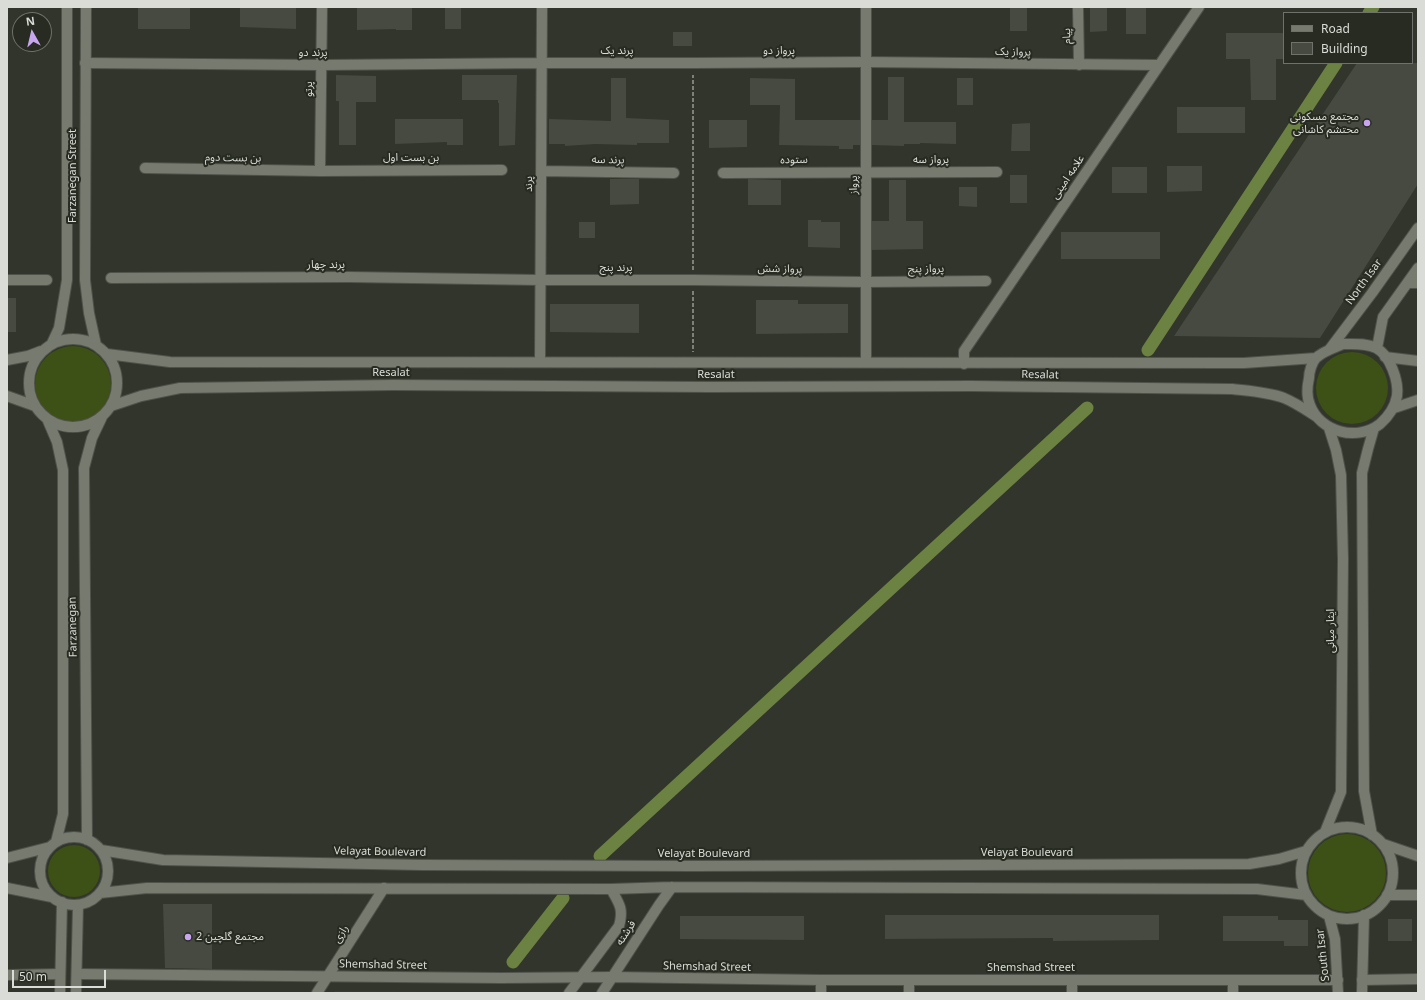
<!DOCTYPE html>
<meta charset="utf-8">
<style>
body{margin:0}
#map{position:relative;width:1425px;height:1000px;overflow:hidden;background:#31352b;font-family:"Noto Sans",sans-serif}
canvas{display:block}
.frame{position:absolute;inset:0;border:8px solid #daddd7;pointer-events:none}
.legend{position:absolute;left:1283px;top:12px;width:130px;height:52px;box-sizing:border-box;background:#272b21;border:1px solid #6f726a;margin:0;padding:5px 7px;list-style:none;font-size:12px;color:#daddd7}
.legend li{display:flex;align-items:center;gap:8px;height:20px}
.legend b{width:20px;border:1px solid #6f726a}
.north{position:absolute;left:12px;top:12px;width:40px;height:40px;box-sizing:border-box;background:#272b21;border:1px solid #6f726a;border-radius:50%;rotate:352deg;font-size:11px;font-weight:700;line-height:16px;text-align:center;color:#daddd7}
.north::after{content:'';display:block;margin:auto;width:14px;height:18px;background:#c8a6ef;clip-path:polygon(50% 0,100% 100%,50% 72%,0 100%)}
.scale{position:absolute;left:12px;top:970px;width:94px;height:18px;box-sizing:border-box;border:2px solid #daddd7;border-top:0;padding-left:5px;font-size:12px;line-height:14px;white-space:nowrap;color:#daddd7;-webkit-text-stroke:3px #272b21;paint-order:stroke}
</style>
<div id="map">
<canvas width="1425" height="1000"></canvas>
<div class="frame"></div>
<ul class="legend">
<li><b style="height:5px;background:#767a6f"></b>Road</li>
<li><b style="height:11px;background:#464a40"></b>Building</li>
</ul>
<div class="north">N</div>
<div class="scale">50 m</div>
</div>
<script>
const ctx = document.querySelector('canvas').getContext('2d');
ctx.lineJoin = 'round';
function fill(path, color) { ctx.fillStyle = color; ctx.fill(path, 'evenodd'); }
function trace(path, color, width, dash) { ctx.strokeStyle = color; ctx.lineWidth = width; ctx.lineCap = dash ? 'butt' : 'round'; ctx.setLineDash(dash || []); ctx.stroke(path); }
function label(font, color, halo, rows, align = 'center') {
  ctx.font = font + ' "Noto Sans","Noto Sans Arabic",sans-serif'; ctx.lineWidth = 4; ctx.setLineDash([]); ctx.textBaseline = 'middle'; ctx.strokeStyle = halo; ctx.fillStyle = color; for (const [text, x, y, turn = 0] of rows) {
    ctx.save(); ctx.translate(x, y); ctx.rotate((+turn || 0) * Math.PI / 180); ctx.textAlign = isNaN(turn) ? turn : align; if (halo) ctx.strokeText(text, 0, 0); ctx.fillText(text, 0, 0); ctx.restore();
  }
}
fill(new Path2D(`
 M335 991 467 992 466 993H333Z`), '#373d2d');
fill(new Path2D(`
 M35 384a38 38 0 1 1 76 0a38 38 0 1 1-76 0Z
 M1316 388a36 36 0 1 1 72 0a36 36 0 1 1-72 0Z
 M1308 873a39 39 0 1 1 78 0a39 39 0 1 1-78 0Z
 M48 871a26 26 0 1 1 52 0a26 26 0 1 1-52 0Z`), '#3d5016');
trace(new Path2D(`
 M1369 13 1373 7
 M1148 350 1336 63
 M600 856 1087 408
 M513 962 563 898`), '#6b8242', 13);
fill(new Path2D(`
 M138 7H190V29H138Z
 M240 7H296V29L240 27Z
 M357 7H412V30H396V29L357 30Z
 M445 7H461V29H445Z
 M1010 7H1027V31H1010Z
 M1090 7H1107V31L1090 32Z
 M1126 7H1146V34H1126Z
 M673 32H692V46H673Z
 M1226 33H1284V59H1276V100H1251L1250 59H1226Z
 M1357 63H1418V184L1320 338 1174 336Z
 M336 75 376 76V102H356V145H339V101H336Z
 M462 75H517L515 145 499 146V103H498V100H462Z
 M888 77H904V122H956V144L920 143V144H904V146L872 145V120H888Z
 M611 78H626V118L669 120V143H637V145L595 144 565 146V144H549V119L611 121Z
 M750 78 795 79V120H860V145H853V149H839V146L779 145 780 105H750Z
 M957 78H973V105H957Z
 M1177 107H1245V133H1177Z
 M395 119H463V145H447V142L395 144Z
 M709 120H747V147L709 148Z
 M1030 123V151H1011L1012 124Z
 M1167 166H1202V191L1167 192Z
 M1112 167H1147V193H1112Z
 M1010 175H1027V203H1010Z
 M610 179H639V204L610 205Z
 M748 179 781 180V205H748Z
 M889 180H906V221H923V249L872 250V221H889Z
 M959 187H977V207L959 206Z
 M808 220H821V222H840V248L808 247Z
 M579 222H595V238H579Z
 M1061 232H1160V259H1061Z
 M7 298H16V332H7Z
 M756 300H798V304H848V333L756 334Z
 M550 304H639V333L550 332Z
 M163 904H212V969L165 968Z
 M885 915H1159V940L1053 941V938L885 939Z
 M680 916H804V940L680 939Z
 M1223 916H1278V920H1308V946H1284V941H1223Z
 M1388 919H1412V941H1388Z`), '#464a40');
const street = new Path2D(`
 M1078 7 1079 65
 M85 63 321 65 542 63H693L866 62 1159 65
 M145 168 320 171 502 170
 M320 171 322 7
 M541 171 674 173
 M723 173 997 172
 M111 278 349 277 540 280H693L866 282 986 281
 M7 280H47
 M1408 283H1418
 M540 362 542 7
 M77 974 501 978 612 977 821 980H1338
 M7 975 60 974
 M1362 980 1418 979
 M821 993V980
 M909 993V980
 M1072 993V980
 M1233 993V980`);
const secondary = new Path2D(`
 M86 7 85 280 89 313 96 345
 M866 7V362
 M29 383a44 44 0 1 1 88 0a44 44 0 1 1-88 0Z
 M52 343 59 328 67 280V7
 M1343 344C1354 344 1366 343 1376 348 1390 355 1399 381 1397 396 1395 407 1389 416 1380 424 1357 442 1320 432 1310 405 1306 396 1307 387 1309 378 1309 372 1312 362 1316 358 1323 351 1334 348 1343 344Z
 M1377 348 1383 317 1418 268
 M1329 350 1372 293 1418 228
 M107 354 170 362 1244 363 1316 358
 M1385 357 1418 361
 M7 360 28 356 41 351
 M964 364V351L1199 7
 M7 396 35 406
 M111 406 141 396 180 388 393 385 711 387 971 386 1232 389C1249 391 1268 392 1284 398 1296 403 1306 410 1317 417
 M1394 408 1418 400
 M48 421 57 442 63 470V814L56 842
 M1301 873a46 46 0 1 1 92 0a46 46 0 1 1-92 0Z
 M1325 832 1341 792 1343 559 1341 475 1336 450 1329 428
 M1372 835 1364 791 1362 473 1368 449 1374 428
 M40 871a34 34 0 1 1 68 0a34 34 0 1 1-68 0Z
 M87 840 84 468 92 438 102 417
 M1383 844 1418 856
 M101 850 163 860 422 865 694 866 1249 864 1279 859 1306 851
 M7 858 50 847
 M7 888 52 897
 M100 893 147 888 611 889 672 887 1257 889 1306 895
 M1387 895H1418
 M1329 916 1335 939 1338 993
 M60 993 62 902
 M76 993 78 905
 M317 993 384 888
 M569 993 619 926C624 909 619 903 611 889
 M602 993 659 905 672 887
 M1362 993 1364 915`);
trace(street, '#4f524a', 12);
trace(secondary, '#4f524a', 12);
trace(new Path2D(`
 M693 270V75
 M693 291V352`), '#7d8178', 2, [4, 2]);
trace(street, '#767a6f', 10);
trace(secondary, '#767a6f', 10);
for (const [x, y, r, color] of [
 [1367,123,4,"#c8a6ef"],
 [188,937,4,"#c8a6ef"]
]) { const dot = new Path2D(); dot.arc(x, y, r, 0, 2 * Math.PI); ctx.fillStyle = color; ctx.fill(dot); trace(dot, '#272b21', 1.5); }
label('11px', '#daddd7', '#272b21', [
 ["پیام",1067,36,-91],
 ["پرند یک",617,51],
 ["پرواز دو",779,51],
 ["پرواز یک",1013,52,1],
 ["پرند دو",313,53],
 ["پرتو",309,89,-90],
 ["بن بست دوم",233,158,1],
 ["بن بست اول",411,158],
 ["پرند سه",608,160,1],
 ["ستوده",794,160,-1],
 ["پرواز سه",931,160],
 ["Farzanegan Street",73,176,-90],
 ["علامه امینی",1068,177,-56],
 ["پرند",529,184,-90],
 ["پرواز",854,185,-90],
 ["پرند چهار",326,265],
 ["پرند پنج",616,268],
 ["پرواز شش",780,269,1],
 ["پرواز پنج",926,269,-1],
 ["North Isar",1364,282,-54],
 ["Resalat",391,373],
 ["Resalat",716,375],
 ["Resalat",1040,375,1],
 ["Farzanegan",73,627,-91],
 ["ایثار میانی",1331,631,-90],
 ["Velayat Boulevard",380,852,1],
 ["Velayat Boulevard",1027,853],
 ["Velayat Boulevard",704,854],
 ["فرشته",626,933,-57],
 ["رازی",341,934,-58],
 ["South Isar",1323,955,-96],
 ["Shemshad Street",383,965,1],
 ["Shemshad Street",707,967,1],
 ["Shemshad Street",1031,968]
]);
label('11px', '#daddd7', '#272b21', [
 ["مجتمع مسکونی",1359,117],
 ["محتشم کاشانی",1359,130],
 ["مجتمع گلچین 2",196,937,"left"]
], 'right');
</script>
